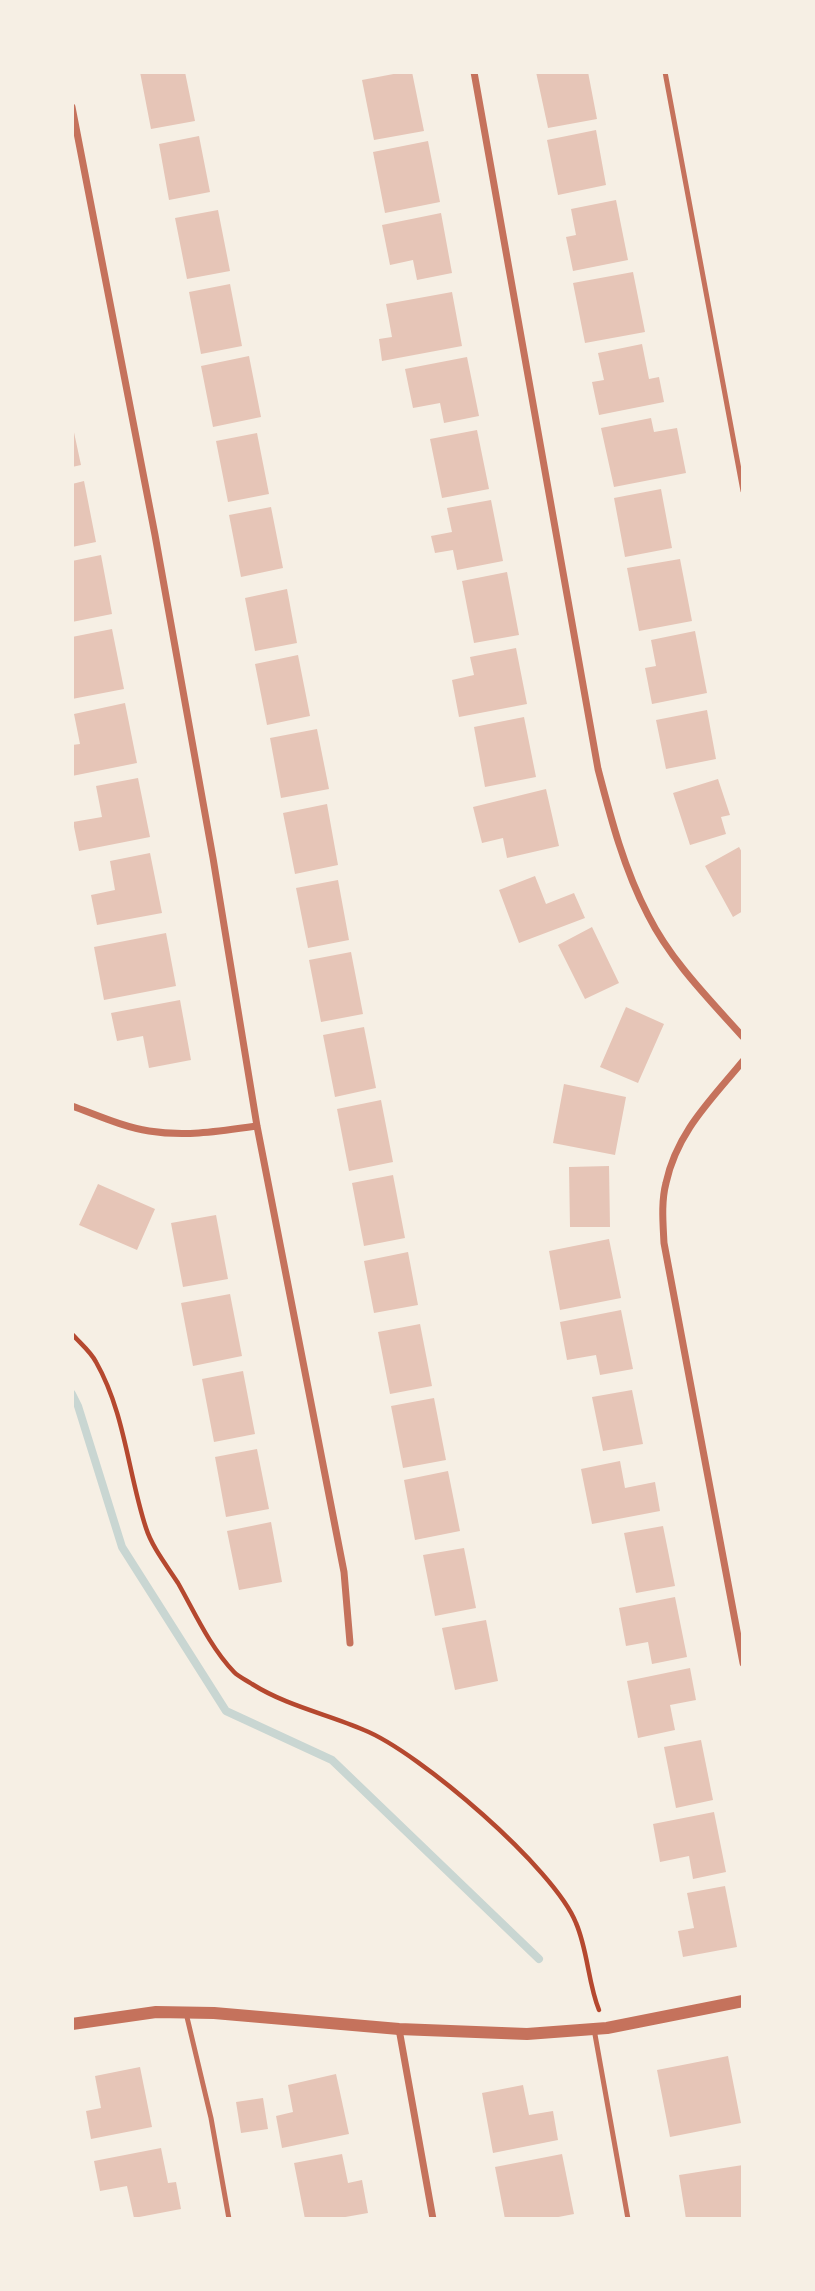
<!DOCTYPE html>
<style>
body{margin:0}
#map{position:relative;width:815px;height:2291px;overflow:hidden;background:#f6efe4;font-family:Barlow,sans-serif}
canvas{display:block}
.frame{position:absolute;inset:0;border:74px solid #f6efe4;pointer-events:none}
</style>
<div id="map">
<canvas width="815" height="2291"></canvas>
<div class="frame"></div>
</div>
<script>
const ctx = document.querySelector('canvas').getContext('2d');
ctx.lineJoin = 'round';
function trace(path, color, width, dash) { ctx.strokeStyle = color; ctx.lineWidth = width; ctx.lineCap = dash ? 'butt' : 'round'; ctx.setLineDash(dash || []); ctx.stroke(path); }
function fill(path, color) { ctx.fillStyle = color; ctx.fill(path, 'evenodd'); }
trace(new Path2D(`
 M72 1394 78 1406 122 1547 226 1711 332 1760 539 1959`), '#c9d6d2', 8);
fill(new Path2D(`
 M140 72H185L195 121 151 129Z
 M404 72H412L424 131 374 140 362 80Z
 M536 72H588L597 119 548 128Z
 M596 130 606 185 558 195 547 140Z
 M199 136 210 192 169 200 159 144Z
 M428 141 440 202 385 213 373 152Z
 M616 200 628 260 573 271 566 237 576 235 571 209Z
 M218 210 230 271 187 279 175 218Z
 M441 213 452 273 417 280 413 260 390 265 382 225Z
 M633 272 645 332 585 343 573 283Z
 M230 284 242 346 201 354 189 292Z
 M452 292 462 346 382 361 379 339 392 337 386 304Z
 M642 344 649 379 659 377 664 402 599 415 592 382 604 380 598 353Z
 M249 356 261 417 213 427 201 366Z
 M467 357 479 416 444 423 440 403 413 408 405 369Z
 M651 418 654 432 677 428 686 473 614 487 601 428Z
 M72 423 81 465 72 467Z
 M477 430 489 489 442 498 430 439Z
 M257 433 269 494 228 502 216 441Z
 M84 481 96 542 72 547V484Z
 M661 489 672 548 625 557 614 498Z
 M491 500 503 561 457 570 453 550 435 553 431 536 452 532 447 508Z
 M271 507 283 568 241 577 229 515Z
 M101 555 112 614 72 622V561Z
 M680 559 692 621 639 631 627 568Z
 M507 572 519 635 474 643 462 581Z
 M287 589 297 643 255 651 245 598Z
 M112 629 124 689 72 699V637Z
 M695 631 707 693 652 704 645 668 656 666 651 640Z
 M516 648 527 704 459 717 452 680 474 675 470 657Z
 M298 655 310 716 267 725 255 664Z
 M125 703 137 763 72 776V745L80 744 74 714Z
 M707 710 716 759 666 769 656 720Z
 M524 717 536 777 485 787 474 727Z
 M317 729 329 789 281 798 270 738Z
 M138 778 150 837 79 851 73 822 102 817 96 786Z
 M718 779 730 815 721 817 726 834 690 845 673 793Z
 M546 789 559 846 507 858 503 838 482 843 473 807Z
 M327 804 338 865 295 874 283 813Z
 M739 847 743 854V911L733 917 705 866Z
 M150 853 162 913 97 925 91 895 115 890 110 861Z
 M535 876 546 904 574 893 585 918 519 943 499 890Z
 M338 880 349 940 308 948 296 888Z
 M592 927 619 983 585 999 558 945Z
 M166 933 176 986 104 1000 94 947Z
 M351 952 363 1014 321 1022 309 960Z
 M180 1000 191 1060 149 1068 143 1036 117 1041 111 1013Z
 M626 1007 664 1024 638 1083 600 1067Z
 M364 1027 376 1088 335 1097 323 1035Z
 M564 1084 626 1097 615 1155 553 1143Z
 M381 1100 393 1162 349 1171 337 1109Z
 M609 1166 610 1227H570L569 1167Z
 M393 1175 405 1238 364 1246 352 1183Z
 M98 1184 155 1209 137 1250 79 1225Z
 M216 1215 228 1279 183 1287 171 1223Z
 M609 1239 621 1298 560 1310 549 1251Z
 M408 1252 418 1305 374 1313 364 1261Z
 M230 1294 242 1356 193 1366 181 1303Z
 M621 1310 633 1369 600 1375 596 1355 567 1360 560 1322Z
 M420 1324 432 1386 390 1394 378 1332Z
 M243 1371 255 1434 214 1442 202 1379Z
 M632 1390 643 1444 603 1451 592 1397Z
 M434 1398 446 1460 403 1468 391 1406Z
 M257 1449 269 1509 226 1517 215 1457Z
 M620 1461 625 1488 655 1482 660 1511 592 1524 581 1469Z
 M448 1471 460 1531 415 1540 404 1480Z
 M271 1522 282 1582 239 1590 227 1531Z
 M663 1526 675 1586 636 1593 624 1533Z
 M464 1548 476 1608 435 1616 423 1555Z
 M675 1597 687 1657 652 1664 648 1642 626 1646 619 1608Z
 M486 1620 498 1681 455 1690 442 1628Z
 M690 1668 696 1700 670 1705 675 1730 638 1738 627 1681Z
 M701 1740 713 1800 676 1808 664 1747Z
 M714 1812 726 1872 693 1879 689 1856 660 1862 653 1824Z
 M725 1886 737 1947 683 1957 678 1931 694 1928 687 1893Z
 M728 2056 741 2123 670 2137 657 2070Z
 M140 2067 152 2127 91 2139 86 2111 101 2108 95 2076Z
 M336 2074 349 2134 282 2148 276 2116 293 2112 288 2085Z
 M523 2085 529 2115 553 2111 558 2140 493 2153 482 2093Z
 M263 2098 268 2129 241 2133 236 2102Z
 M161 2148 168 2183 176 2182 181 2209 134 2218 127 2186 100 2191 94 2161Z
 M342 2154 348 2183 362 2180 368 2213 334 2219H305L294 2163Z
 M562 2154 574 2214 548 2219H505L495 2167Z
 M743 2165V2219H686L679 2175Z`), '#e6c5b7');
trace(new Path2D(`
 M72 1334C80 1343 91 1352 96 1362 125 1413 128 1473 146 1528 152 1547 167 1566 178 1583 195 1613 210 1647 234 1672 239 1677 246 1680 252 1684 287 1706 327 1714 364 1730 419 1752 555 1869 576 1923 588 1951 588 1983 599 2010`), '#b5482f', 4.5);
trace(new Path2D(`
 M665 72 743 491
 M186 2013 211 2118 229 2219
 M594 2029 628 2219`), '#c5725c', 5);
trace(new Path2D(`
 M474 72 598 769C611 819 624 869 648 915 671 961 709 999 743 1037
 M72 107 155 535 213 858 257 1126 344 1572 350 1643
 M743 1061C711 1100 677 1132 666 1183 661 1202 663 1223 664 1243L743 1663
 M72 1106C97 1115 123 1127 149 1131 186 1137 221 1131 257 1126
 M399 2029 433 2219`), '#c5725c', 7);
trace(new Path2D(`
 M72 2024 156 2012 214 2013 399 2029 527 2034 607 2028 743 2001`), '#c5725c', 12);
</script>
